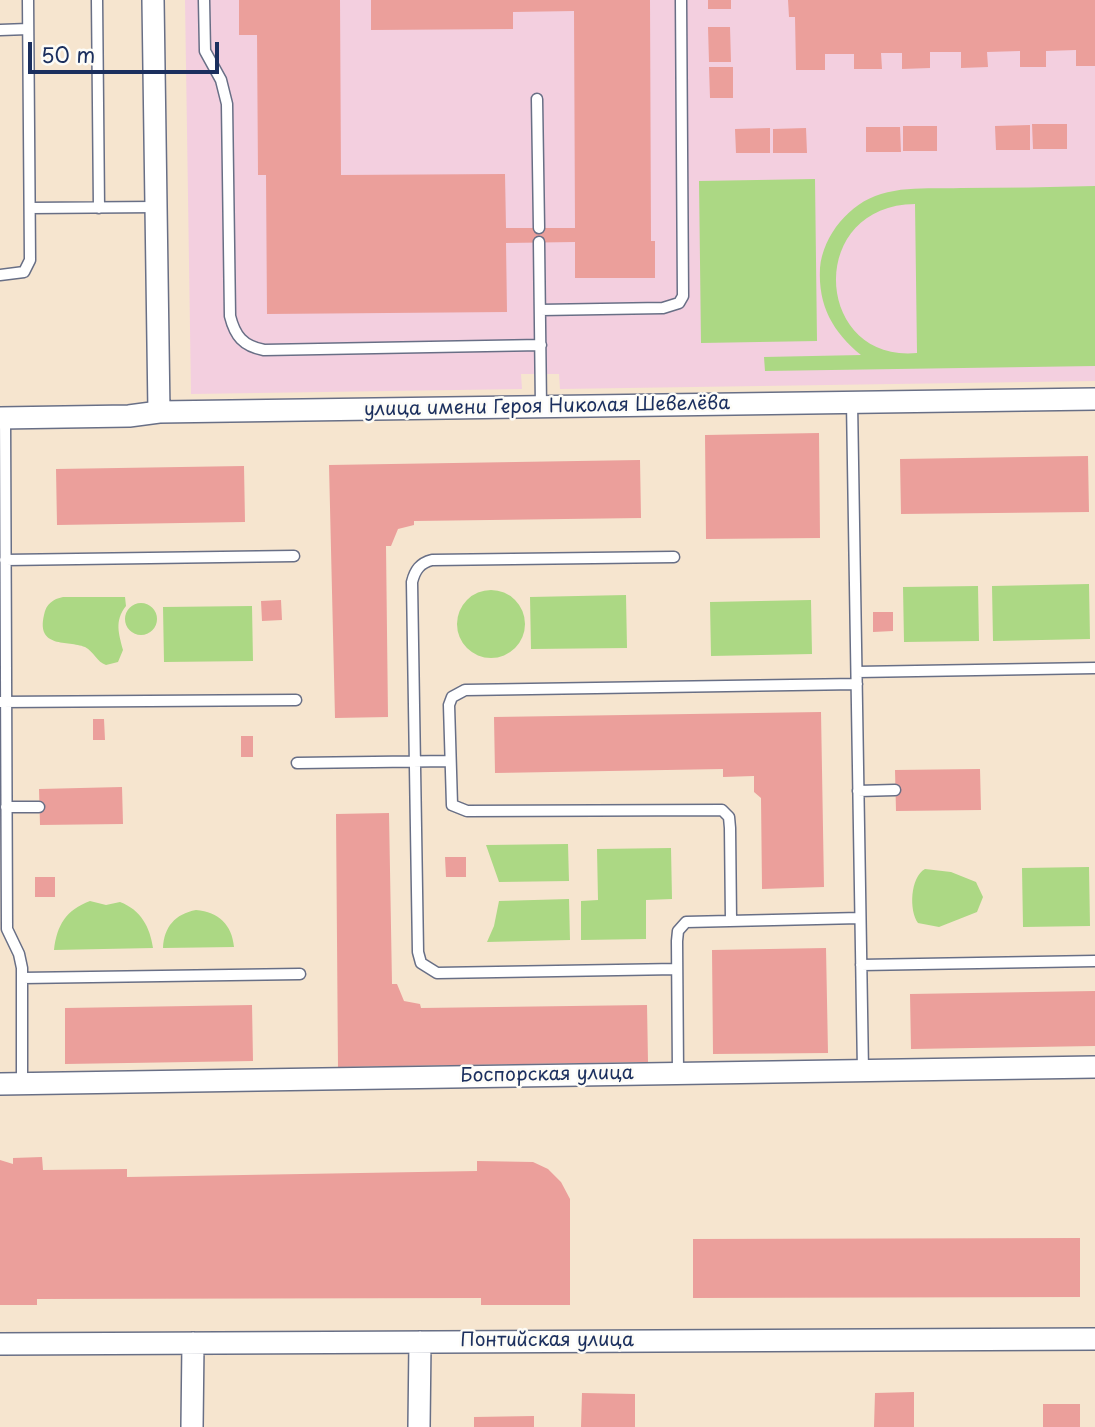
<!DOCTYPE html>
<meta charset="utf-8">
<style>
body{margin:0}
#map{position:relative;width:1095px;height:1427px;overflow:hidden;background:#f6e5cf;font-family:"Playpen Sans",sans-serif}
canvas{display:block}
.scale{position:absolute;left:28px;top:42px;width:191px;height:32px;box-sizing:border-box;border:4px solid #1b2f5e;border-top:0;padding-left:9px;font-size:21px;line-height:24px;white-space:nowrap;color:#1b2f5e;-webkit-text-stroke:5px #fdfcf7;paint-order:stroke}
</style>
<div id="map">
<canvas width="1095" height="1427"></canvas>
<div class="scale">50 m</div>
</div>
<script>
const ctx = document.querySelector('canvas').getContext('2d');
ctx.lineJoin = 'round';
function fill(path, color) { ctx.fillStyle = color; ctx.fill(path, 'evenodd'); }
function trace(path, color, width, dash) { ctx.strokeStyle = color; ctx.lineWidth = width; ctx.lineCap = dash ? 'butt' : 'round'; ctx.setLineDash(dash || []); ctx.stroke(path); }
function label(font, color, halo, rows, align = 'center') {
  ctx.font = font + ' "Playpen Sans",sans-serif'; ctx.lineWidth = 5; ctx.setLineDash([]); ctx.textBaseline = 'middle'; ctx.strokeStyle = halo; ctx.fillStyle = color; for (const [text, x, y, turn = 0] of rows) {
    ctx.save(); ctx.translate(x, y); ctx.rotate((+turn || 0) * Math.PI / 180); ctx.textAlign = isNaN(turn) ? turn : align; if (halo) ctx.strokeText(text, 0, 0); ctx.fillText(text, 0, 0); ctx.restore();
  }
}
fill(new Path2D(`
 M185 0H1095V381L560 389 559 374H521L522 389 191 394Z`), '#f3cfdf');
fill(new Path2D(`
 M815 179 817 341 701 343 699 181Z
 M1095 186V366L765 371 764 357 861 355C833 332 818 306 820 268 823 235 850 203 881 194 907 186 935 189 961 188 1006 188 1050 187 1095 186ZM915 204 917 353C814 363 805 205 915 204Z
 M1089 584 1090 639 993 641 992 586Z
 M978 586 979 641 904 642 903 587Z
 M457 624a34 34 0 1 1 68 0a34 34 0 1 1-68 0Z
 M626 595 627 648 531 649 530 597Z
 M63 597H125L126 606C114 621 119 634 123 650L118 662 106 665C97 662 94 652 85 647 68 640 36 649 44 615 46 604 53 599 63 597Z
 M811 600 812 654 711 656 710 602Z
 M125 619a16 16 0 1 1 32 0a16 16 0 1 1-32 0Z
 M252 606 253 661 164 662 163 607Z
 M568 844 569 881 499 882 486 845Z
 M671 848 672 899 646 900V939L581 940V901L598 900 597 849Z
 M1089 867 1090 926 1023 927 1022 868Z
 M925 869 951 872 976 882 983 897 977 912 939 927 918 923C909 911 910 877 925 869Z
 M569 899 570 940 487 942 494 926 499 901Z
 M90 901 106 905 120 902C141 910 150 927 153 948L54 950C57 925 66 910 90 901Z
 M196 910C219 912 232 925 234 947L163 948C164 927 175 914 196 910Z`), '#acd884');
fill(new Path2D(`
 M239 0H340L341 175 505 174 506 228H575L574 11 513 12V29L371 30V0H650L651 241H655V278H575V242L506 243 507 312 267 314 266 175H258L257 35H239Z
 M708 0H731V9H708Z
 M788 0H1095V66H1076V50L1046 51V67H1020V51L987 52 988 67 961 68V52H930V68L902 69V53H881L882 69H854V54H825V70H796L795 17H789Z
 M708 27H730L731 62H709Z
 M709 67H733V98H710Z
 M1032 124H1067V149H1033Z
 M1030 125V150H996L995 126Z
 M903 126H937V151H903Z
 M866 127H900L901 152H866Z
 M770 128V153H736L735 129Z
 M806 128 807 153H773V129Z
 M819 433 820 538 706 539 705 435Z
 M1088 456 1089 512 901 514 900 459Z
 M640 460 641 518 414 521V525L398 529 391 546H386L388 717 335 718 329 465Z
 M244 466 245 522 57 525 56 469Z
 M281 600 282 620 262 621 261 601Z
 M873 612H893V631L873 632Z
 M821 712 824 887 762 889 761 798 754 792V776L723 777V769L495 773 494 717Z
 M93 719H104L105 740H93Z
 M241 736H253V757H241Z
 M980 769 981 810 896 811 895 770Z
 M122 787 123 824 40 825 39 789Z
 M389 813 392 984H397L404 1001 420 1004 421 1008 647 1005 648 1062 338 1067 336 814Z
 M445 857H466V877H446Z
 M35 877H55V897H35Z
 M826 948 828 1053 713 1054 712 950Z
 M1095 991V1046L911 1049 910 994Z
 M252 1005 253 1061 65 1064V1008Z
 M42 1157 43 1170 127 1169V1177L477 1171V1161L533 1162 548 1169 561 1182 570 1199V1305H481V1298L37 1299V1305H0V1160L13 1164V1158Z
 M1080 1238V1297L693 1298V1239Z
 M914 1392V1427H874L875 1393Z
 M582 1393 635 1394V1427H581Z
 M1043 1404H1080V1427H1043Z
 M534 1416V1427H474V1417Z`), '#eb9f9b');
const lane = new Path2D(`
 M97 0 99 208
 M204 0 205 51 221 80 227 104 230 316C235 336 243 346 264 350L541 345
 M0 30 28 29
 M537 99 539 228
 M30 208 156 207
 M539 242 541 407
 M0 275 24 272 30 260 28 0
 M540 310 663 308 679 303 683 296 681 0
 M852 402 863 1071
 M5 418 7 929 19 954 22 968V1083
 M674 557 432 560C420 563 415 570 412 582L418 952 421 963 437 973 677 969
 M5 560 294 556
 M857 672 1095 668
 M1 702 296 700
 M297 763 450 761
 M858 791 895 790
 M6 807H39
 M731 920 730 828 729 817 722 810 467 811 452 805 449 705 452 697 465 690 857 684
 M861 965 1095 961
 M22 978 300 974
 M678 1073 677 941 678 931 686 922 860 918`);
const street = new Path2D(`
 M153 0 159 412
 M0 418 129 416 159 412 1095 399
 M0 1084 1095 1067
 M0 1344 1095 1339
 M192 1427 193 1343
 M419 1427 420 1342`);
trace(lane, '#686f86', 13);
trace(street, '#686f86', 24);
trace(lane, '#fff', 10);
trace(street, '#fff', 21);
label('19px', '#1b2f5e', '#fdfcf7', [
 ["улица имени Героя Николая Шевелёва",547,407,-1],
 ["Боспорская улица",547,1075,-1],
 ["Понтийская улица",547,1341]
]);
</script>
